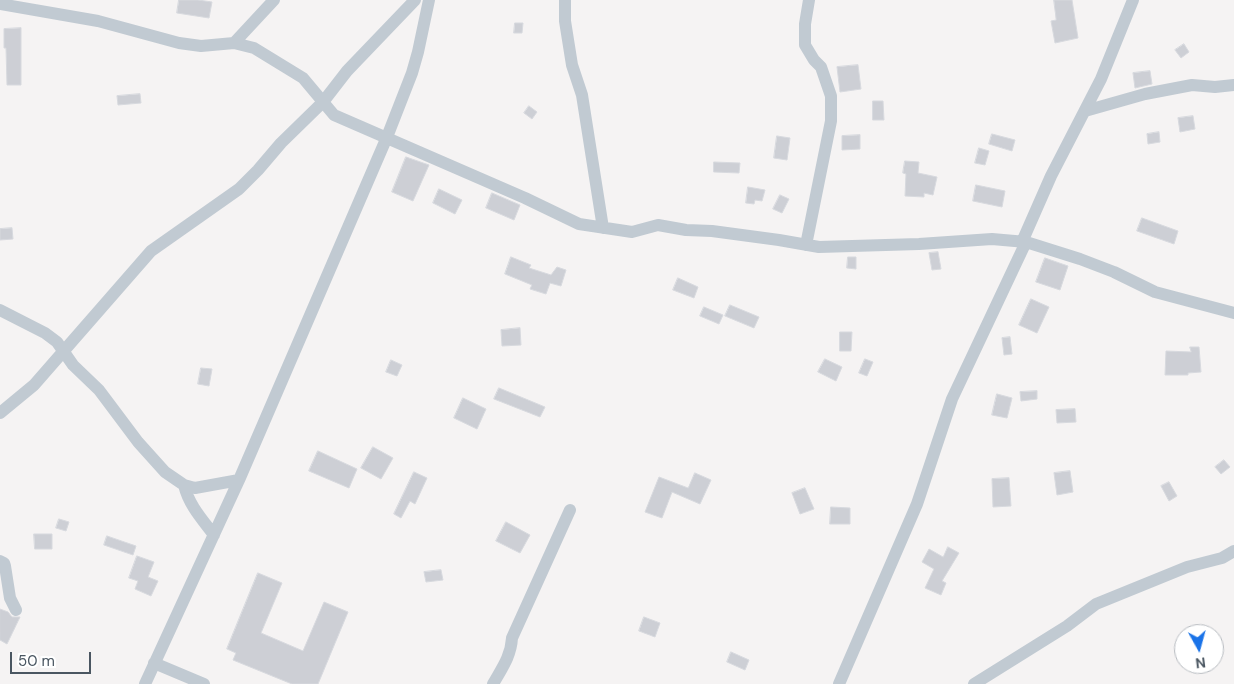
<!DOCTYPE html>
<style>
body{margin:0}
#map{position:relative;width:1234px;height:684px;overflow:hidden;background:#f5f3f3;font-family:"DM Sans",sans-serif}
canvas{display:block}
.north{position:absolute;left:1174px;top:624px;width:50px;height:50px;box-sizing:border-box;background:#fff;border:1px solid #b7bbc0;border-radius:50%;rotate:173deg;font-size:14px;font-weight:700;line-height:20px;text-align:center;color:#4a5661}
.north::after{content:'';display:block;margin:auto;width:18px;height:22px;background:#1a73e8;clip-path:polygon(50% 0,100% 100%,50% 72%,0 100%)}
.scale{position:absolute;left:10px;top:652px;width:81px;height:22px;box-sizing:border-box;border:2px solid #4a5661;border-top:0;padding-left:6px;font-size:15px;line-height:18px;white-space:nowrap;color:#4a5661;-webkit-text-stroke:4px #fff;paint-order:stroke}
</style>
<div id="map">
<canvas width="1234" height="684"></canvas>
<div class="north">N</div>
<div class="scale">50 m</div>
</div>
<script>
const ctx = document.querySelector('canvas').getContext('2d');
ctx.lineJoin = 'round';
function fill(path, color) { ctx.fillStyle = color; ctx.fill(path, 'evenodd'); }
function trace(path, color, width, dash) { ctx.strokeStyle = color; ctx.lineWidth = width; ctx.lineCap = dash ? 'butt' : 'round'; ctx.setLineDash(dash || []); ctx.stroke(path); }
const building = new Path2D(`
 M179 0H198L212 2 209 18 177 13Z
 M1054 0H1072L1078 38 1055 43 1051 21 1056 20Z
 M515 23H523L522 33H514Z
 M21 28V85H7L6 48H4V29Z
 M1184 44 1189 52 1181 58 1175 50Z
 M858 65 861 89 840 92 837 67Z
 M1150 71 1152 84 1135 88 1133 73Z
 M140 94 141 103 118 105 117 96Z
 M873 101H883L884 120H873Z
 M529 106 537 112 532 119 524 113Z
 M1193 116 1195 129 1180 132 1178 118Z
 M1159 132 1160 142 1148 144 1147 134Z
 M992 134 1015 140 1012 151 989 144Z
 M860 135V149L842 150V136Z
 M777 136 790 138 787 160 774 158Z
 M979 148 989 151 985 165 975 163Z
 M406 157 429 165 413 201 392 192Z
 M905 161 919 162 918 173 937 177 933 195 924 193V197L905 196 906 174 903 173Z
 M714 162 740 163 739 173 714 172Z
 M976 185 1005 191 1002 207 973 201Z
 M748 187 765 190 762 201 755 200 754 204 746 203Z
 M439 189 462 200 455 214 433 203Z
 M492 193 520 205 514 220 486 208Z
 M780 195 789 199 782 213 773 209Z
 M1142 218 1178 231 1174 244 1137 231Z
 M12 228 13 239 0 240V229Z
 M938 252 941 269 932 270 929 253Z
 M511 257 531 265 529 268 551 275 557 267 566 270 561 286 550 283 546 294 530 289 532 285 505 274Z
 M848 257H856V269L847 268Z
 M1045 258 1068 266 1060 290 1036 282Z
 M678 278 698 287 694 298 673 290Z
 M1031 299 1049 307 1037 333 1019 325Z
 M730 305 759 317 754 328 725 316Z
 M704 307 723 315 719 324 700 316Z
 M520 328 521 345 502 346 501 330Z
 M840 332H852L851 351H840Z
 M1010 337 1012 354 1004 355 1002 338Z
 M1190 347H1199L1201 372 1188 373V375H1165L1166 351 1191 352Z
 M825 359 842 367 836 381 818 372Z
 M865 359 873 362 867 376 859 373Z
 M391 360 402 365 397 376 386 372Z
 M201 368 212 369 209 386 198 384Z
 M499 388 545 407 540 417 494 399Z
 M1037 391V399L1021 401 1020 392Z
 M997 394 1012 398 1007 418 992 415Z
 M463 398 486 409 477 429 454 418Z
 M1075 409 1076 422 1057 423 1056 410Z
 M373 447 393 458 381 479 361 468Z
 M318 451 357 469 349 488 309 471Z
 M1224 460 1230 467 1221 474 1215 467Z
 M1070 471 1073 492 1057 495 1054 473Z
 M414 472 427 478 415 504 410 501 401 518 394 514Z
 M695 473 711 480 700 504 672 492 662 518 645 512 659 477 688 488Z
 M1009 478 1011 506 993 507 992 479Z
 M1169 482 1177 496 1169 501 1161 486Z
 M805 488 814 509 800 514 792 493Z
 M831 507 850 508V524H830Z
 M59 519 69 522 66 531 56 528Z
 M506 522 530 535 520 553 496 541Z
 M34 534H52V549H35Z
 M107 536 136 546 133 555 104 545Z
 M948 547 959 553 942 581 946 583 941 595 925 588 934 569 922 562 929 549 943 557Z
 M137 556 154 562 148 577 158 581 151 596 135 589 138 581 129 578Z
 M441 570 443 580 426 582 424 572Z
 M258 573 282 583 261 633 303 651 324 602 348 612 318 684H292L233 660 236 653 227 649Z
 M0 609 8 612 12 617H20L7 644 0 640Z
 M644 617 660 623 655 637 639 631Z
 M731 652 749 660 745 670 727 662Z`);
fill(building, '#cdcfd5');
trace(building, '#d7d9de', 1);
trace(new Path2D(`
 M565 0V21L572 65 582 95 603 228
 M0 4 98 21 179 43 201 46 234 43 254 48 303 78 334 115 525 198 579 224 632 232 658 225 686 230 712 231 779 240 819 247 919 244 992 239 1026 242 952 399 917 504 839 684
 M234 43 274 0
 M1085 111 1145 94 1192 85 1215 87 1234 85
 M1022 242 1051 176 1101 79 1133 0
 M1026 242 1080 259 1114 272 1155 292 1234 313
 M806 245 831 121V96L821 67 814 60 805 45V24L809 0
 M0 310 45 333 57 342 73 365 99 390 138 442 165 472 184 485 195 488 239 480
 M0 413 34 385 151 251 239 189 258 170 281 143 323 102 347 71 415 0
 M184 485C189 505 201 518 214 535
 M0 561 4 563 5 566 10 598 16 610
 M154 663 204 684
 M145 684 239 480 387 137 412 73 418 52 429 0
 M493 684C502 668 511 656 512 638L570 510
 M974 684 1067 626 1096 604 1187 567 1222 558 1234 551`), '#c1cad2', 12);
</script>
